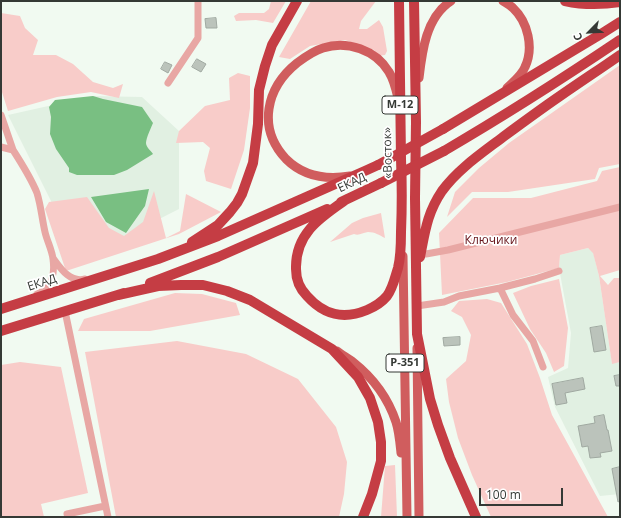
<!DOCTYPE html>
<meta charset="utf-8">
<style>
body{margin:0}
#map{position:relative;width:621px;height:518px;overflow:hidden;background:#f1faf1;font-family:"Open Sans",sans-serif}
canvas{display:block}
.frame{position:absolute;inset:0;border:2px solid #353935;pointer-events:none}
.north{position:absolute;left:569px;top:12px;width:40px;height:40px;-webkit-text-stroke:3px #fff;paint-order:stroke;rotate:246deg;font-size:11px;font-weight:700;line-height:16px;text-align:center;color:#353935}
.north::after{content:'';display:block;margin:auto;width:14px;height:18px;background:#353935;clip-path:polygon(50% 0,100% 100%,50% 72%,0 100%)}
.scale{position:absolute;left:479px;top:488px;width:84px;height:18px;box-sizing:border-box;border:2px solid #353935;border-top:0;padding-left:5px;font-size:12px;line-height:14px;white-space:nowrap;color:#353935;-webkit-text-stroke:3px #fff;paint-order:stroke}
</style>
<div id="map">
<canvas width="621" height="518"></canvas>
<div class="frame"></div>
<div class="north">С</div>
<div class="scale">100 m</div>
</div>
<script>
const ctx = document.querySelector('canvas').getContext('2d');
ctx.lineJoin = 'round';
function fill(path, color) { ctx.fillStyle = color; ctx.fill(path, 'evenodd'); }
function trace(path, color, width, dash) { ctx.strokeStyle = color; ctx.lineWidth = width; ctx.lineCap = dash ? 'butt' : 'round'; ctx.setLineDash(dash || []); ctx.stroke(path); }
function label(font, color, halo, rows, align = 'center') {
  ctx.font = font + ' "Open Sans",sans-serif'; ctx.lineWidth = 3.5; ctx.setLineDash([]); ctx.textBaseline = 'middle'; ctx.strokeStyle = halo; ctx.fillStyle = color; for (const [text, x, y, turn = 0] of rows) {
    ctx.save(); ctx.translate(x, y); ctx.rotate((+turn || 0) * Math.PI / 180); ctx.textAlign = isNaN(turn) ? turn : align; if (halo) ctx.strokeText(text, 0, 0); ctx.fillText(text, 0, 0); ctx.restore();
  }
}
fill(new Path2D(`
 M93 96 142 97 179 131V209L80 259 8 115Z
 M588 248 593 252 599 276 612 363 620 362V494L600 496 555 407 548 377 568 368 571 333 559 268 560 255Z`), '#e1f0e2');
fill(new Path2D(`
 M271 1H286L273 23 256 20 236 21 234 16 239 13H264L269 9Z
 M311 1H376L361 21 359 29H367L379 20 383 27 387 51 385 55 378 56 374 50 345 40 310 46 290 59 279 57Z
 M1 13 20 16 25 28 38 40 33 55H56L73 64 93 82 113 88 123 84 119 98 91 92 57 97 8 111 1 89Z
 M620 65V164L599 168 595 179 508 192H472L447 217 455 192 479 168 509 143Z
 M238 73 250 76V108L244 150 231 189 206 181 204 171 210 148 203 142 176 143 179 131 205 106 230 100 229 78Z
 M620 167V270L600 276 608 285 614 278H620V362L612 364 599 276 593 253 588 248 560 255 559 268 507 282 442 295 439 233 473 198H531L597 181 602 171Z
 M154 191 166 238 180 231 186 194 221 212 179 234 66 271 45 209 49 202 87 197 109 228 124 236 143 222Z
 M381 213 385 238C379 235 375 232 368 232 362 233 359 236 354 234L330 242 352 223 363 218Z
 M559 279 568 328 564 366 554 372 546 353 530 329 513 293 531 286Z
 M175 293 202 294 236 303 240 315 150 331H78L84 319Z
 M487 299 501 303 527 344 540 378 552 415 608 517H491L472 475 458 438 449 402 446 379 466 361 471 335 462 317 451 311 459 301Z
 M177 341 246 354 298 379 336 427 347 462 344 494 339 517H116L85 352Z
 M20 362 61 367 88 493 41 504 44 517H1V365Z
 M395 465 397 517H381L385 466Z`), '#f8ccc9');
fill(new Path2D(`
 M93 96 103 99 142 107 153 123C151 128 146 138 146 143 146 147 151 151 153 154L127 170 114 175H77L69 172V168L56 149 50 134 51 117 49 107 55 100Z
 M149 189 145 206 126 233 106 222 91 197Z`), '#79bf82');
const building = new Path2D(`
 M216 18 217 28H206L205 19Z
 M197 59 206 64 201 72 192 67Z
 M165 62 172 65 168 73 161 69Z
 M602 326 606 350 594 352 590 328Z
 M460 337V345L444 346 443 338Z
 M620 375V386H616L614 376Z
 M583 378 585 389 565 393 567 403 556 405 552 384Z
 M604 415 607 430H608L612 451 600 453 601 457 590 458 588 446 582 447 578 426 595 423 594 417Z
 M620 467V501L618 502 612 469Z`);
fill(building, '#bbc3bb');
trace(building, '#a0a9a1', 1);
trace(new Path2D(`
 M168 83 198 38V1
 M1 115 13 150
 M1 147 13 150C22 164 31 178 37 193 41 206 42 219 45 232 47 241 52 250 53 259 55 273 52 288 37 294
 M416 254H426L448 250 620 207
 M53 258C61 269 70 283 85 279
 M500 288 513 315 533 341 543 367
 M417 306 444 302 459 296 500 288 535 279 559 271
 M65 311 108 517
 M67 514 105 506`), '#e8a7a4', 7);
trace(new Path2D(`
 M503 1C506 3 510 5 513 8 528 22 534 48 525 67 522 75 513 82 507 88
 M419 78C422 52 426 17 451 1
 M350 176C326 180 304 177 286 159 257 128 266 88 297 63 305 57 313 51 323 48 347 40 376 50 389 72 394 80 396 89 398 98
 M403 256 407 517
 M417 348 419 517
 M337 351C342 355 348 358 353 362 372 377 388 398 396 422 399 431 400 443 401 453`), '#d05d5e', 9);
trace(new Path2D(`
 M414 1 416 122 415 198 417 334 430 399 438 425 450 458 476 517
 M565 1C583 5 601 5 620 2
 M443 129 601 34 620 22
 M444 151C504 116 562 79 620 40
 M347 199C321 217 295 233 296 269 296 279 300 289 307 296 324 315 343 320 367 310 374 307 382 302 387 296 393 288 395 277 398 268 401 256 401 244 401 232 402 207 402 183 401 159 400 106 400 54 399 1
 M341 202 381 183
 M192 242 218 225 230 212 237 203 242 194 253 163 258 124 259 90 265 66 272 45 297 1
 M420 257C425 232 427 213 442 191 458 169 482 153 503 137 522 123 541 109 560 96 580 82 600 69 620 55
 M150 283 218 257 327 209
 M118 295 158 286 181 285H203L227 291 250 300 332 349 358 377 370 398 378 422 381 442V461L372 494 363 517
 M1 309 158 259 218 236 367 170 378 165
 M1 331 124 293`), '#c53d44', 10);
trace(new Path2D(`
 M378 165 443 129
 M381 183 444 151`), '#c53d44', 10);
for (const [x, y, w] of [
 [400,105,36],
 [405,363,38]
]) { const box = new Path2D(); box.roundRect(x - w / 2, y - 9, w, 18, 3); ctx.fillStyle = '#fff'; ctx.fill(box); trace(box, '#353935', 1); }
label('bold 11px', '#353935', null, [
 ["М-12",400,105],
 ["Р-351",405,363]
]);
label('12px', '#353935', '#fff', [
 ["«Восток»",388,153,-91],
 ["ЕКАД",352,183,-25],
 ["ЕКАД",42,283,-18]
]);
label('12px', '#68161c', '#fff', [
 ["Ключики",491,241]
]);
</script>
